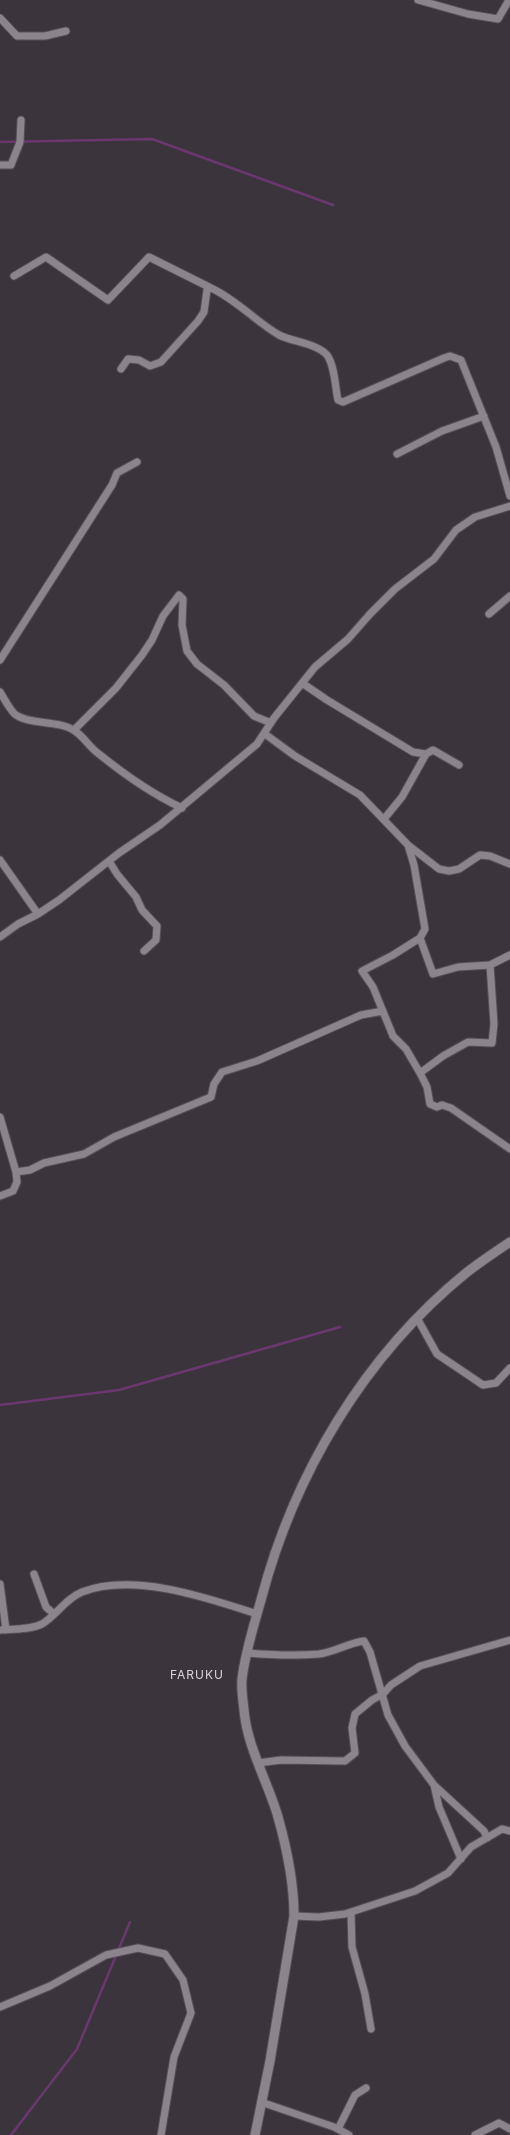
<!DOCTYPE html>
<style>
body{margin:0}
canvas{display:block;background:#3b343c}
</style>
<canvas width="510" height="2135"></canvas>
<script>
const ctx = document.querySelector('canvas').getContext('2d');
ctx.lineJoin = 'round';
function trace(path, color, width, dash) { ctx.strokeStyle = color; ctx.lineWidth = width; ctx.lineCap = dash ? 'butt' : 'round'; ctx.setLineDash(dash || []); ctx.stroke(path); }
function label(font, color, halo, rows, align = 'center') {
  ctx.font = font + ' Inter,sans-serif'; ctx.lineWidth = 4; ctx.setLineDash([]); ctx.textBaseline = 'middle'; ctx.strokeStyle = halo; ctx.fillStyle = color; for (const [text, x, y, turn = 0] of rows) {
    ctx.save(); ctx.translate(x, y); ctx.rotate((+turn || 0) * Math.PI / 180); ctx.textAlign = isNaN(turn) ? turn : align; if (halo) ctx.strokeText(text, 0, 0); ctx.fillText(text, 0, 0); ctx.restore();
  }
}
trace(new Path2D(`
 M0 142 152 139 333 205
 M0 1405 119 1390 340 1327
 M11 2135 77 2049 130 1922`), '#6a386f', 2.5);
const minor = new Path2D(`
 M418 0 468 14 498 19 509 0
 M0 18 17 36H45L66 31
 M0 165H11L20 142 21 120
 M14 276 46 257 108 300 149 257 211 288
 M121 369 128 359 139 360 150 366 161 362 198 321 204 312 207 290 211 288C237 300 255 321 279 335 293 342 316 343 327 355 335 366 335 387 338 400L343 402 444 358 450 356 461 360 496 447 510 496
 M397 454 442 431 484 416
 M489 614 510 596
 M0 660 112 485 117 473 137 462
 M302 683 327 700 413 752 426 754 433 750 459 765
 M0 692C4 698 11 712 16 715 30 725 59 720 75 731 84 737 90 748 99 754 125 775 152 794 182 808
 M74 730 116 688 142 655 152 640 163 616 179 595 183 599 182 625 187 651 197 664 224 685 254 716 271 723
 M265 734 295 756 360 795 408 845 439 869 449 871 459 869 480 855 490 856 510 864
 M384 819 402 797 426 754
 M408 845 414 865 425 929 420 938
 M0 860 38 914
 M109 861 117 874 136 897 142 910 157 926 156 940 144 951
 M0 937 18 924 38 914 59 900 119 853 160 825 257 744 274 718 315 667 348 639 370 614 395 589 434 559 456 530 475 517 510 506
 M490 965 458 967 433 974 420 938 393 955 362 971 373 987 393 1036 406 1049 420 1073 427 1087 430 1104 437 1107 442 1105 451 1108 510 1149
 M420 1073 443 1056 468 1042 492 1043 494 1024 490 965 510 955
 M0 1117 16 1172 17 1182 13 1191 0 1196
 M16 1172 30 1170 44 1163 84 1154 114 1137 211 1097 214 1084 222 1072 257 1061 361 1015 383 1011
 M417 1318 437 1354 483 1385 496 1383 510 1368
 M34 1574 46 1607 54 1614
 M0 1584 6 1630
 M0 1630C13 1629 30 1630 42 1624 57 1615 65 1599 82 1592 133 1572 208 1598 257 1614
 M248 1653C271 1655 296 1656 319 1654 335 1652 348 1643 364 1641L370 1652 388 1715 405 1746 434 1785 484 1831 487 1838
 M258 1763 281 1760 345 1761 355 1753 352 1728 355 1714 372 1700 383 1694 391 1685 420 1666 510 1640
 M434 1785 439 1807 461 1859
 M351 1912 352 1947 365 1994 371 2029
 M294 1916 319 1917 345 1914 415 1891 448 1873 471 1847 502 1829 510 1831
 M0 2007 50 1986 106 1955 138 1948 165 1954 183 1980 191 2013 174 2057 161 2135
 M261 2102 334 2127 349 2135
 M338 2129 355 2095 366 2088
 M475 2135 499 2123 510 2129`);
const tertiary = new Path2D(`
 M255 2135 270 2061 294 1916C294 1884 287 1849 278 1817 268 1782 247 1747 244 1710 243 1700 241 1689 242 1679 245 1653 254 1625 261 1600 294 1474 364 1356 466 1273 480 1262 495 1252 510 1242`);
trace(minor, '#565056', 9);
trace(tertiary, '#565056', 11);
trace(minor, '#8c848d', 7);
trace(tertiary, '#8c848d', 9);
ctx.letterSpacing = '1px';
label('12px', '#dbd2db', '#3b343c', [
 ["FARUKU",197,1675]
]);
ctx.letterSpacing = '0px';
</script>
